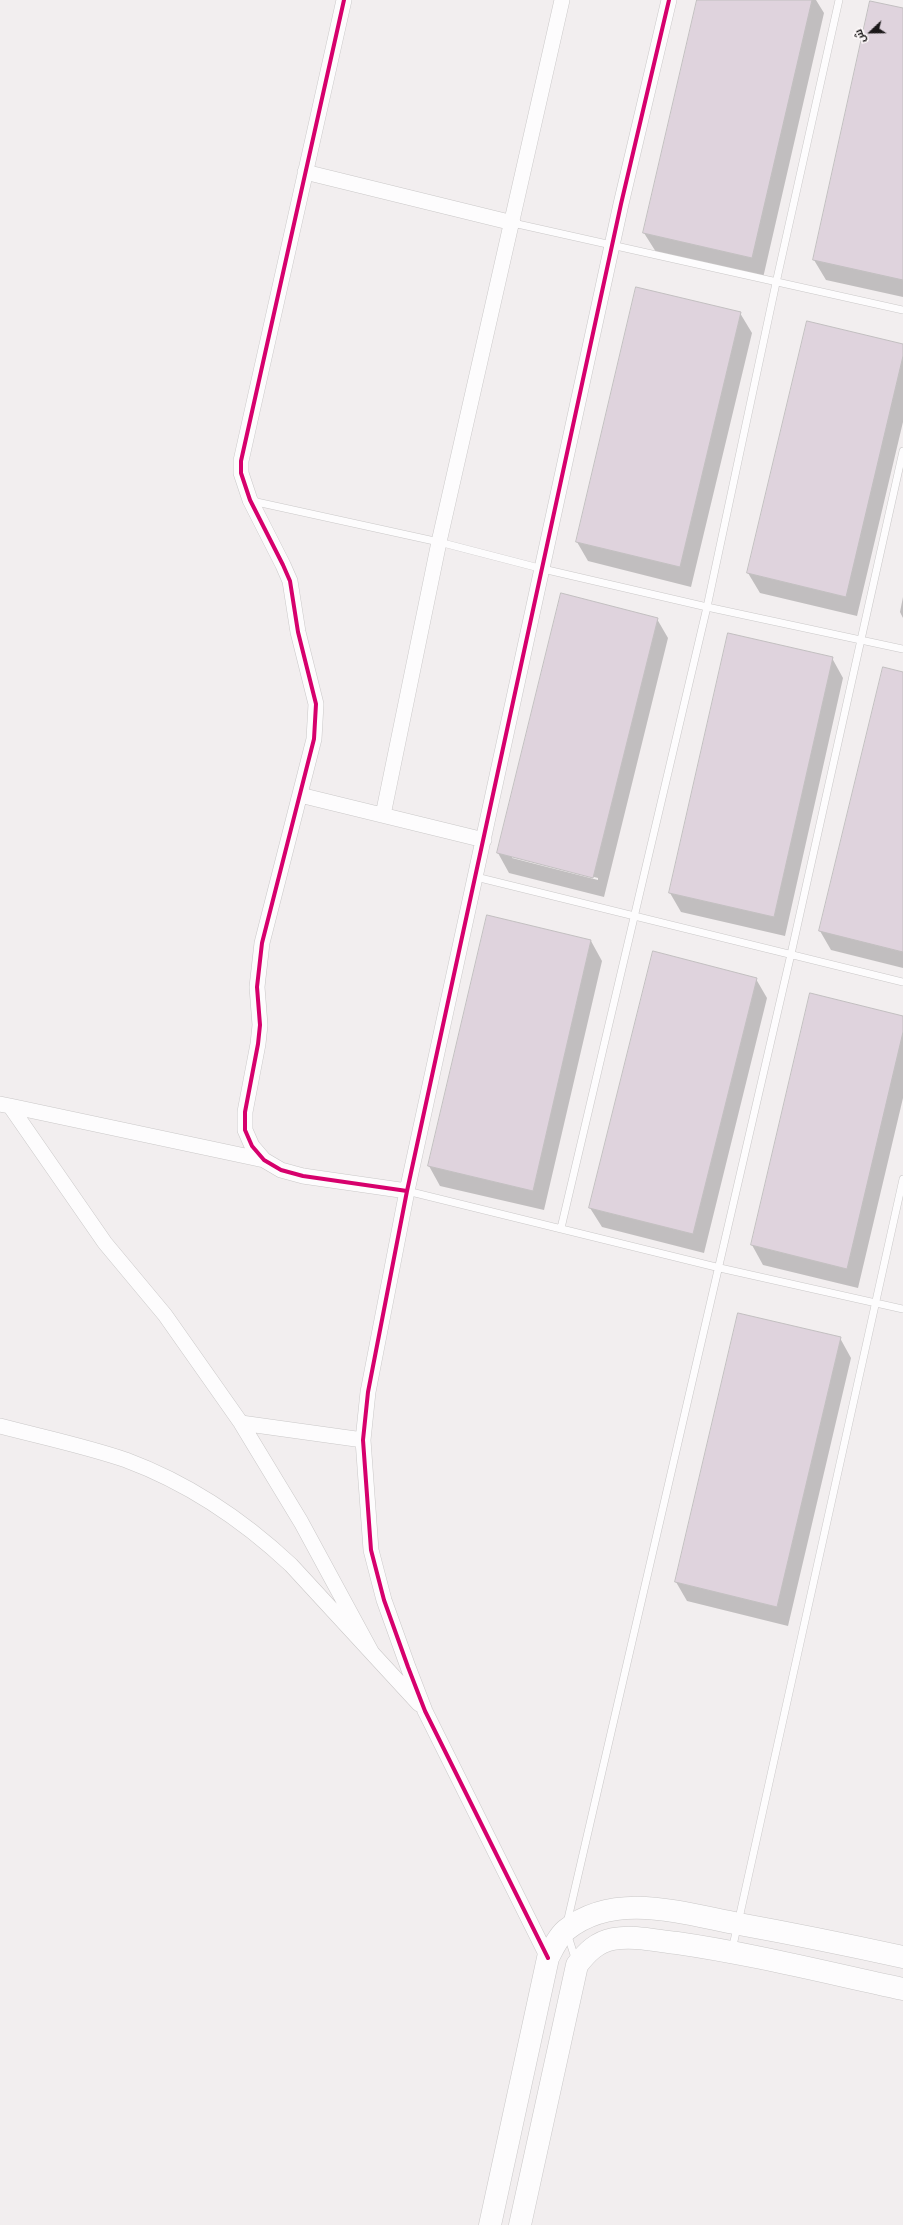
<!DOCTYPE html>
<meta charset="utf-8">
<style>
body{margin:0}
#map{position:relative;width:903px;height:2225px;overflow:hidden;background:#f2eeef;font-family:Poppins,Cairo,sans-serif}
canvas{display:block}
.north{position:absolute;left:851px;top:12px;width:40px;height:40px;-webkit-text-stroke:3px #fffafb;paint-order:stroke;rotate:248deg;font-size:11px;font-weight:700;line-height:16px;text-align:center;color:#1b1819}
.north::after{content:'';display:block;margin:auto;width:14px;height:18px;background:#1b1819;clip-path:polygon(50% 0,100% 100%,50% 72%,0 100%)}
</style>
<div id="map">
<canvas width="903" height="2225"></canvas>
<div class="north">ش</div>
</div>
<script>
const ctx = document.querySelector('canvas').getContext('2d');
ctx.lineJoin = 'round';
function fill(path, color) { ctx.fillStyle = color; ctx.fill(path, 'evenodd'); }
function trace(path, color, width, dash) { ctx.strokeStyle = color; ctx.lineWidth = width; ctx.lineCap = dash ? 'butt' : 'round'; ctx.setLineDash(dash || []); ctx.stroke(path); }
fill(new Path2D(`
 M698 0H816L824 13 763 278 656 252 644 233Z
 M903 9V297L826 280 814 260Z
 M740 313 752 333 691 587 588 561 577 542Z
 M903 345V422L857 616 760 593 748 573Z
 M903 597V618L900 612Z
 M657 619 668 638 604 897 509 873 498 853ZM512 856 598 878V880L512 858Z
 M832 658 843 678 785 936 681 912 670 893Z
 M903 673V968L831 950 820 931Z
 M591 941 602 961 544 1210 440 1186 429 1166Z
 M756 979 767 998 704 1253 602 1227 590 1208Z
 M903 1017V1098L858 1288 763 1265 752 1245Z
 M840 1338 851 1358 788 1626 687 1601 676 1582Z`), '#0003');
const building = new Path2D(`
 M697 0H812L752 258 643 233Z
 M870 1 903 8V280L813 260Z
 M636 287 741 312 680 567 576 542Z
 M807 321 903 344V356L846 597 747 573Z
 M561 593 658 618 593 878 497 853Z
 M728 633 833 657 774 917 669 893Z
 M883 667 903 672V952L819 931Z
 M487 915 591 940 533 1191 428 1166Z
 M653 951 757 978 693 1234 589 1208Z
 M810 993 903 1016V1032L847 1269 751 1245Z
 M738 1313 841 1337 777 1607 675 1582Z`);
fill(building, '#dfd3dd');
trace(building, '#c2bfc0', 1);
const service = new Path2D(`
 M513 223 903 310
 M252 501 439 542 543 569 707 607 903 649
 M476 877 903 982
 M407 1191 720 1268 903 1309
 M561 1228 707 607 776 283 839 0
 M567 1923 791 954 903 451
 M567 1933 576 1961
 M732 1950 903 1179`);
const minor = new Path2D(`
 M344 0 241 461V473L250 500 283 565 290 581 298 632 316 704 314 739 262 943 257 987 260 1025 258 1044 245 1112V1130L252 1146 264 1160 281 1170 303 1176 407 1191
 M305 172 513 223
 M300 795 484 840
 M383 815 439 542 562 0
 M0 1104 10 1106 105 1243 165 1315 241 1423 301 1522 372 1653
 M10 1106 264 1160
 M241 1423 363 1440
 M0 1426C42 1437 85 1446 126 1460 188 1483 243 1520 291 1565L419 1704
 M548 1958 425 1711 408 1667 384 1600 371 1550 363 1440 368 1392 407 1191 621 204 669 0`);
const primary = new Path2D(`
 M490 2225 548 1958C553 1948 558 1937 566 1930 615 1890 685 1914 739 1924 794 1934 848 1945 903 1957
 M520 2225 577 1965C587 1952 597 1942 613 1939 633 1935 657 1941 677 1943 753 1954 828 1973 903 1989`);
trace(service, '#cac8c8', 8);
trace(minor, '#cac8c8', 16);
trace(primary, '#cac8c8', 23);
trace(service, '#fdfcfd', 7);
trace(minor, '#fdfcfd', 15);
trace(primary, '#fdfcfd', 22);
trace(new Path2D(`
 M344 0 241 461V473L250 500 283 565 290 581 298 632 316 704 314 739 262 943 257 987 260 1025 258 1044 245 1112V1130L252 1146 264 1160 281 1170 303 1176 407 1191
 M548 1958 425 1711 408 1667 384 1600 371 1550 363 1440 368 1392 407 1191 621 204 669 0`), '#d6006c', 4);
</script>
